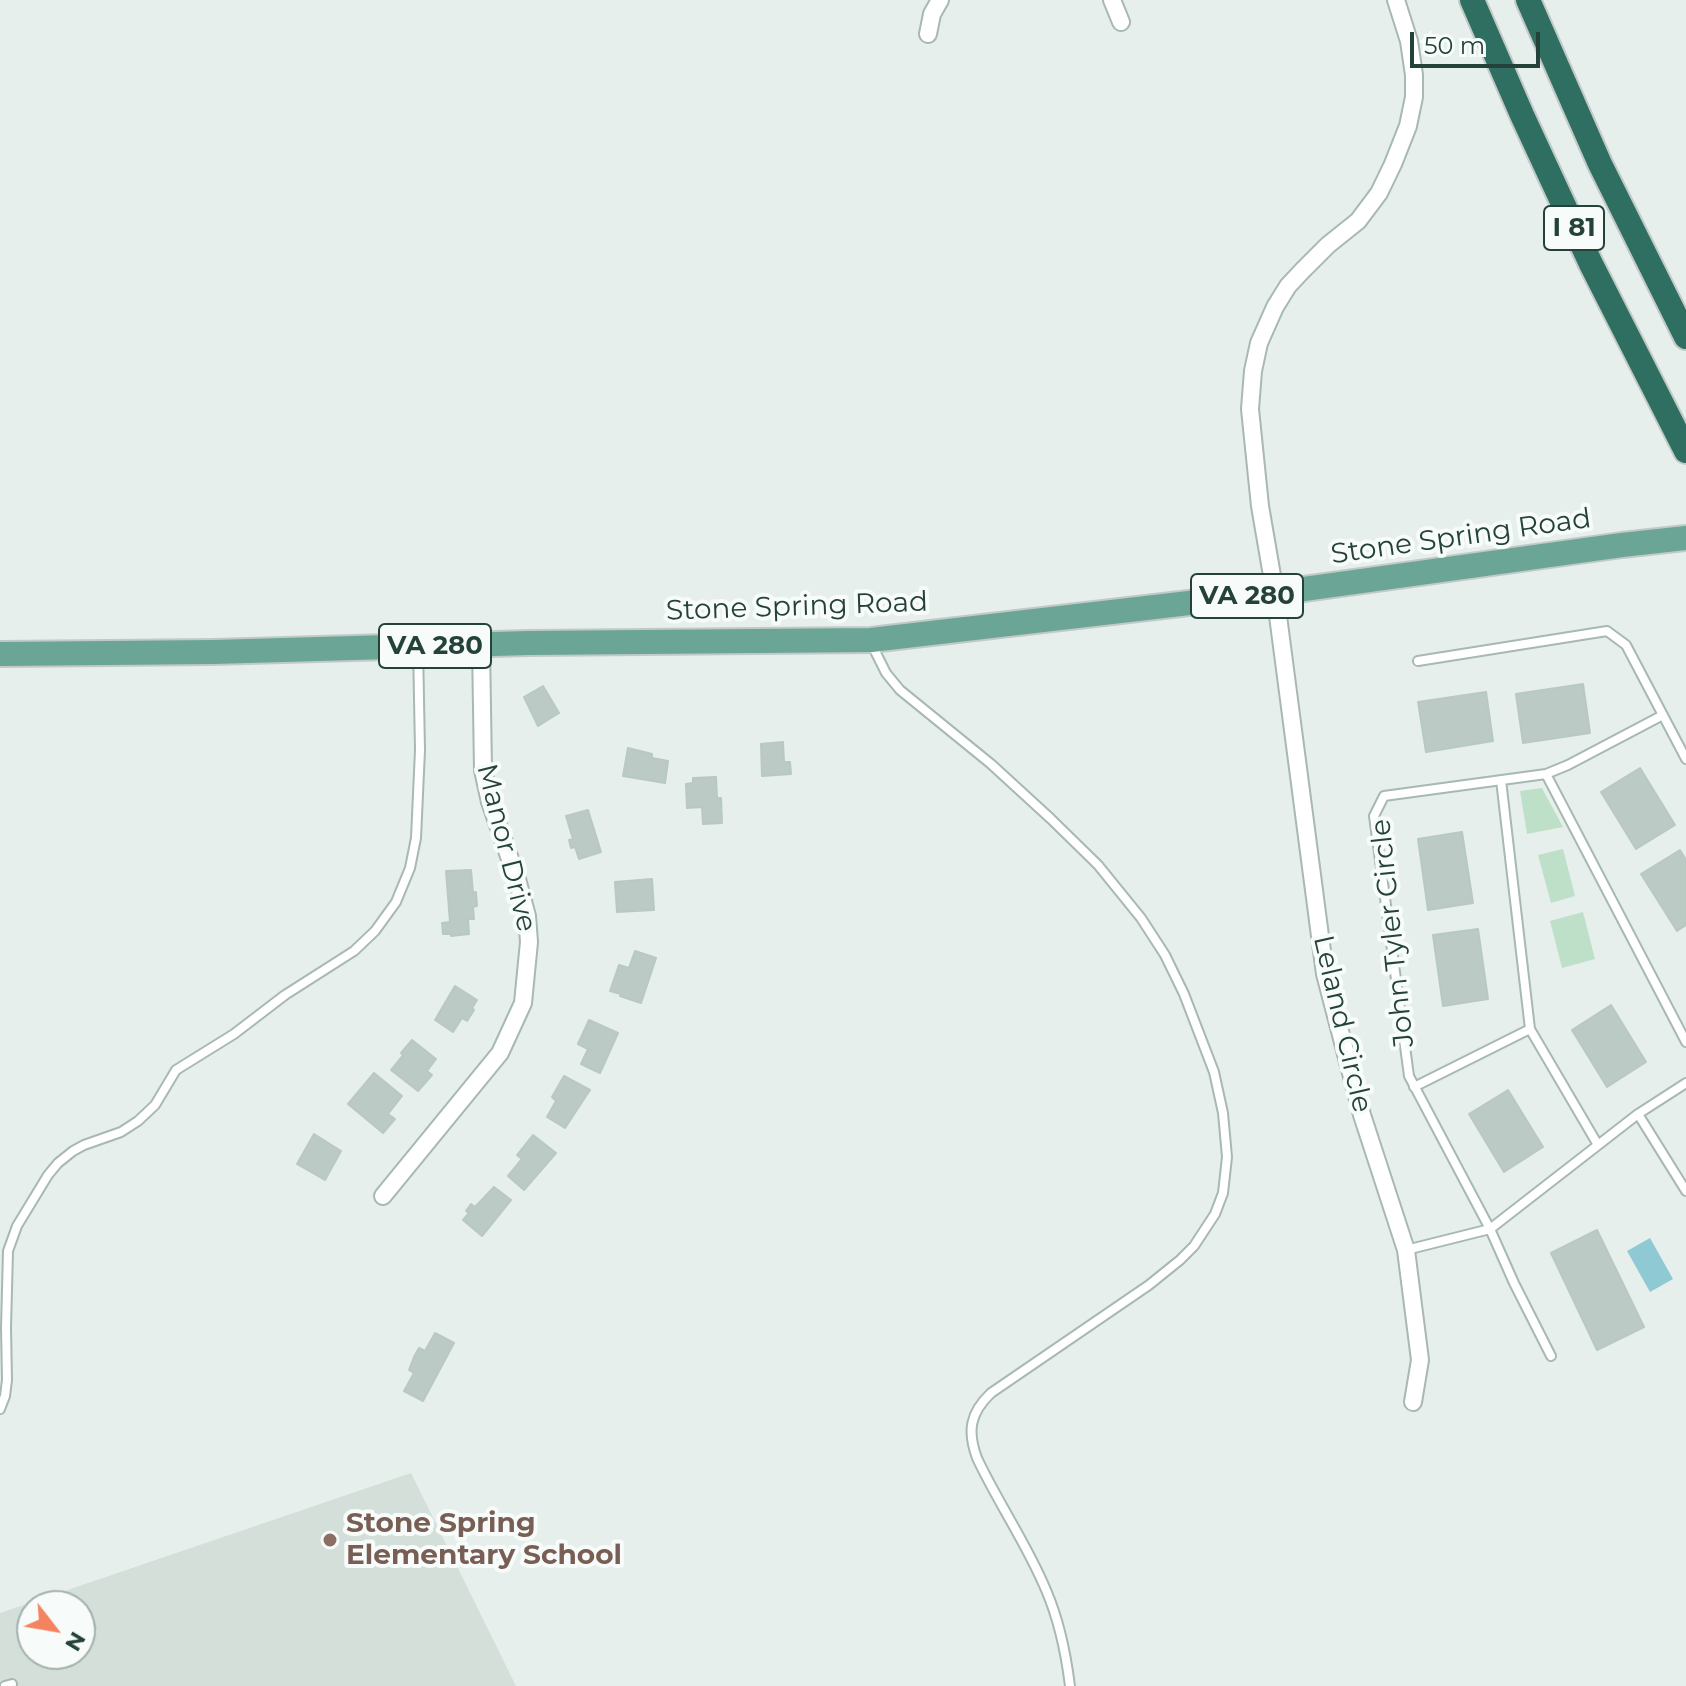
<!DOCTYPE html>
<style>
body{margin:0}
#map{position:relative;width:1686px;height:1686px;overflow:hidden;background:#e6efeb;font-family:Montserrat,sans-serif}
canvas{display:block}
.north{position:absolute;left:16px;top:1590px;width:80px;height:80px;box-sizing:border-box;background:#f7fbf9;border:2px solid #a3b1ad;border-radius:50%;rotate:121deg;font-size:22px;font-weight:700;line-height:32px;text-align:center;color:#24423a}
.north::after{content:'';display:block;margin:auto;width:28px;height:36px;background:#f4845f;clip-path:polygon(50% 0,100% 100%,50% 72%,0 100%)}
.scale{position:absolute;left:1410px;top:32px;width:130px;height:36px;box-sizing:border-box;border:4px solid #24423a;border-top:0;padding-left:10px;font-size:24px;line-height:28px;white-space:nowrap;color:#24423a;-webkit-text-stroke:6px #f7fbf9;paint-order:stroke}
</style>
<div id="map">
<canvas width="1686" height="1686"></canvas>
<div class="north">N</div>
<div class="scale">50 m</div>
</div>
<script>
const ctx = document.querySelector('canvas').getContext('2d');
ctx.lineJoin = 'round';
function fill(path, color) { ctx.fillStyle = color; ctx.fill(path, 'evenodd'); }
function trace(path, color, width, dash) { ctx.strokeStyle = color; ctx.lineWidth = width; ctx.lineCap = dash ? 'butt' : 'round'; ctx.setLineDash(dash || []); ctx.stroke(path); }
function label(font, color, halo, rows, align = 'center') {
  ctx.font = font + ' Montserrat,sans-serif'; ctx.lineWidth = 8; ctx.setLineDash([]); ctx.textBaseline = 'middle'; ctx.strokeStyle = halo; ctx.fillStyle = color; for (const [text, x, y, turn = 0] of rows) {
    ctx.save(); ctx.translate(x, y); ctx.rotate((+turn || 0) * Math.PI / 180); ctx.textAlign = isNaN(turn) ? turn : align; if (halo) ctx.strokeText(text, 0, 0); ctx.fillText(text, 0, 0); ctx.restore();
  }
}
fill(new Path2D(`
 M411 1473 516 1686H0V1613ZM32 1606H80V1654H32Z`), '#d4dfda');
fill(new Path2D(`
 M1542 788 1563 827 1527 834 1520 791Z
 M1563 849 1575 896 1551 903 1538 855Z
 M1583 912 1595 959 1562 968 1550 921Z`), '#bfe0c8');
fill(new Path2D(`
 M1650 1238 1673 1279 1650 1292 1627 1251Z`), '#8ec9d4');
const building = new Path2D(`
 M1583 684 1590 733 1523 743 1516 694Z
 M543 686 559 713 538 726 524 697Z
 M1486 692 1493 741 1426 752 1418 702Z
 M783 742 784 762H790L791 774 762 776 761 744Z
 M628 748 652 754V758L668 761 665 783 623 776Z
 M1640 768 1675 825 1636 849 1601 792Z
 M716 777 717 798H721L722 823 703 824 702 807 687 808 686 784 693 783V778Z
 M588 810 601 852 579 859 575 847 571 848 569 840 573 839 566 816Z
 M1462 832 1473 903 1428 910 1418 839Z
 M1680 850 1686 860V925L1677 931 1641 874Z
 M471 870 473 893 476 892 477 906 473 907 474 919H468L469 934 451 936V934H443L442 923 450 922 446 871Z
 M652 879 654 910 617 912 615 882Z
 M1478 929 1488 999 1443 1006 1433 935Z
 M635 951 656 958 641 1003 620 996 621 994 610 991 619 965 629 968Z
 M455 986 477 1000 472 1008 474 1010 467 1021 462 1018 453 1032 435 1020Z
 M1611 1005 1646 1062 1607 1087 1572 1030Z
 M589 1020 618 1033 600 1073 581 1064 588 1049 578 1044Z
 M412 1040 436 1059 427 1071 432 1075 418 1091 391 1070 403 1055 401 1053Z
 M374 1073 402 1096 388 1114 395 1119 383 1133 348 1104Z
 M564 1076 590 1090 565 1128 547 1117 556 1101 552 1097Z
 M1508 1090 1543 1147 1504 1172 1469 1114Z
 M314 1134 341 1151 325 1180 297 1164Z
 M533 1135 556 1153 524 1190 508 1176 522 1159 517 1155Z
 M494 1187 511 1200 482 1236 463 1220 469 1213 466 1211 471 1204 475 1207Z
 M1597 1230 1644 1327 1597 1350 1551 1253Z
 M435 1333 454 1343 423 1401 404 1391 414 1373 409 1370 414 1357 419 1348 425 1351Z`);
fill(building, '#bbcac4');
trace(building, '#b8c9c2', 2);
const lane = new Path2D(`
 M872 645 886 673 900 690 991 764 1051 819 1098 865 1141 918 1165 955 1184 994 1214 1072 1223 1113 1227 1157 1223 1193 1215 1214 1194 1246 1180 1260 1149 1285 991 1393C970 1413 967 1431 977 1458 998 1503 1027 1544 1046 1590 1059 1620 1066 1654 1070 1686
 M1418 661 1607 631 1626 645 1686 759
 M1546 774 1568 765 1663 715
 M1501 780 1530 1029 1598 1145
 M1414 1087 1530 1029
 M1638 1114 1686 1191
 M1406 1250 1490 1229 1638 1114 1686 1083
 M1551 1356 1514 1283 1490 1229 1409 1076 1374 816 1384 796 1546 774 1686 1042
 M0 1409 5 1396 7 1380 6 1328 8 1251 17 1226 48 1175 58 1163 73 1151 84 1145 121 1132 138 1121 155 1105 176 1070 234 1034 285 995 354 951 375 931 396 902 410 868 416 838 420 750 418 647
 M5 1686 12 1684`);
const street = new Path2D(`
 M1112 0 1121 22
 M1396 0 1409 41 1414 75V97L1408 126 1393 164 1379 193 1358 221 1328 245 1302 271 1288 286 1275 307 1259 343 1253 371 1250 409 1260 506 1275 593 1325 974 1362 1115 1406 1250 1420 1360 1413 1402
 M928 34 932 14 940 0
 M383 1196 500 1053 523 1003 529 942 527 916 517 879 490 802 483 770 481 645`);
const primary = new Path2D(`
 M0 654 213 652 529 643 871 640 1275 593 1622 545 1686 538`);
const highway = new Path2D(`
 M1472 0 1522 115 1591 264 1686 451
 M1528 0 1600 164 1686 337`);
trace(lane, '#a8b8b2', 12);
trace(street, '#a8b8b2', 20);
trace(primary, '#c2cac8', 28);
trace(highway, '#c2cac8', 28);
trace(lane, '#fff', 8);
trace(street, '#fff', 16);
trace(primary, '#6aa596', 24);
trace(highway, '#2f6f62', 24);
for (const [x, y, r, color] of [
 [330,1540,8,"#8d6e63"]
]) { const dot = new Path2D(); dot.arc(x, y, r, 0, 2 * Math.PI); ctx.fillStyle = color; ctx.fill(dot); trace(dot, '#f7fbf9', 3); }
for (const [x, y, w] of [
 [1574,228,60],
 [1247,596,112],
 [435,646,112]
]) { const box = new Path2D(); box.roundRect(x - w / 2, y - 22, w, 44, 6); ctx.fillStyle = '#f7fbf9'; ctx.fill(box); trace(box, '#24423a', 2); }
label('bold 26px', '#24423a', null, [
 ["I 81",1574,228],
 ["VA 280",1247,596],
 ["VA 280",435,646]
]);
label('28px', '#24423a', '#f7fbf9', [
 ["Stone Spring Road",1461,537,-8],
 ["Stone Spring Road",797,607,-2],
 ["Manor Drive",506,848,76],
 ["John Tyler Circle",1393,933,-96],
 ["Leland Circle",1342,1024,77]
]);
label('bold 28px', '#785e54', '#f7fbf9', [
 ["Stone Spring",346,1524],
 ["Elementary School",346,1556]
], 'left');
</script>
